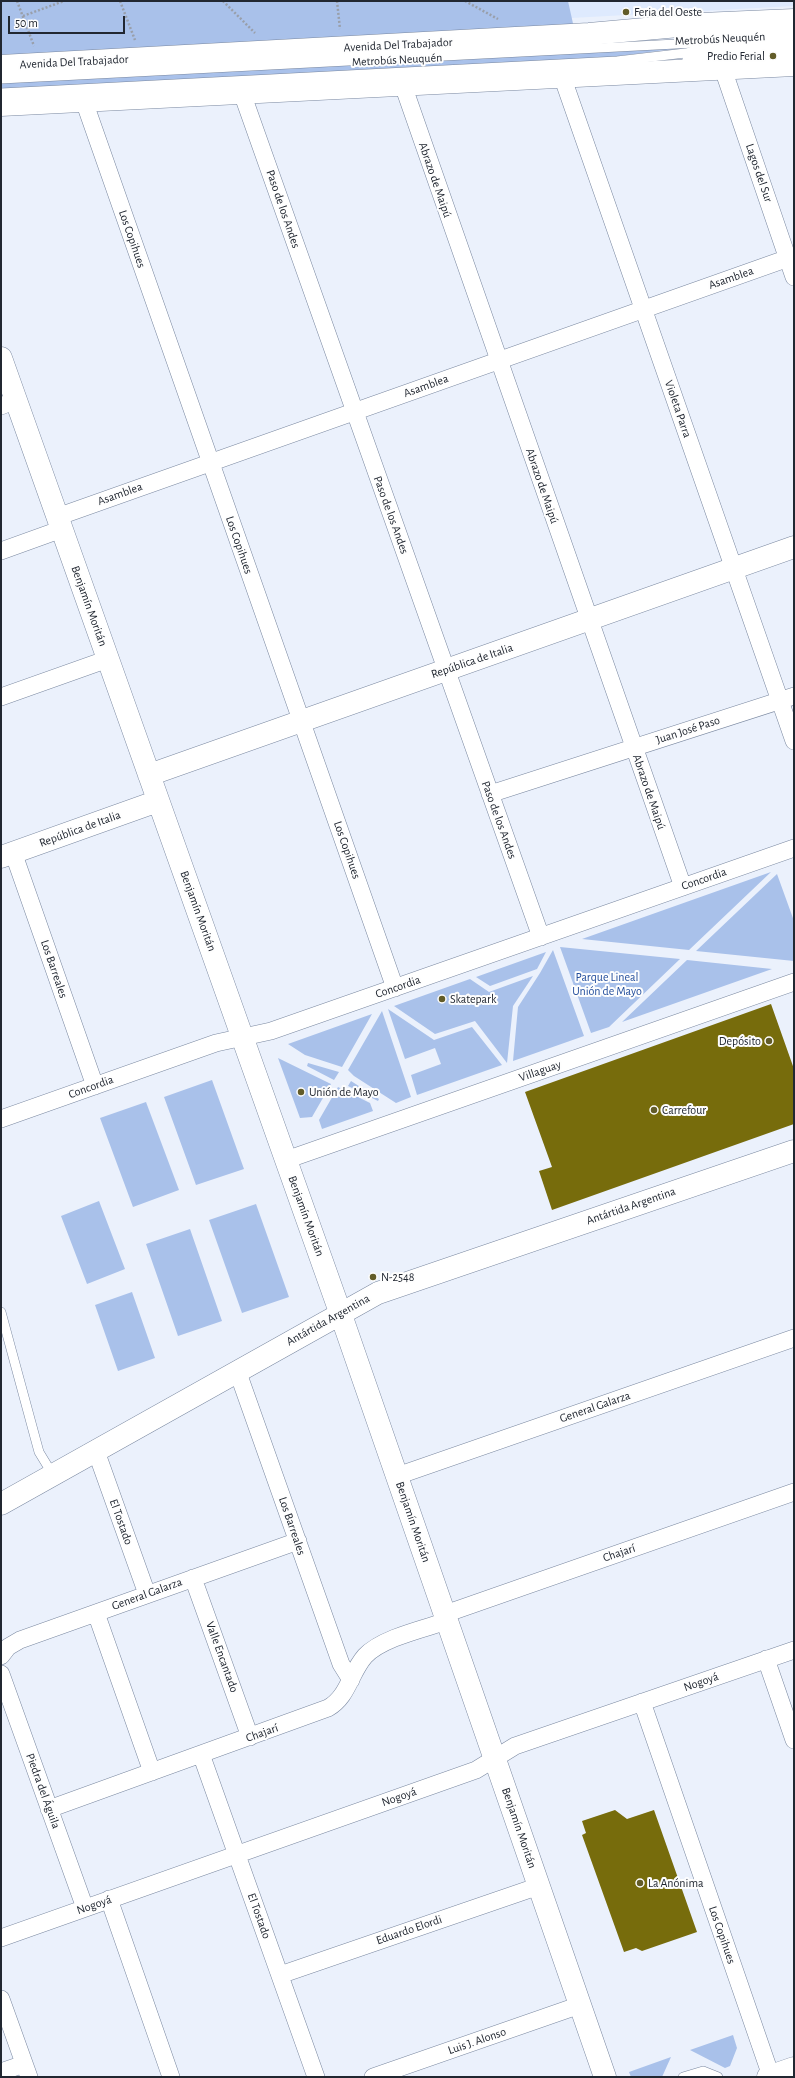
<!DOCTYPE html>
<meta charset="utf-8">
<style>
body{margin:0}
#map{position:relative;width:795px;height:2078px;overflow:hidden;background:#ebf1fc;font-family:"Alegreya Sans",sans-serif}
canvas{display:block}
.frame{position:absolute;inset:0;border:2px solid #212731;pointer-events:none}
.scale{position:absolute;left:8px;top:16px;width:117px;height:18px;box-sizing:border-box;border:2px solid #212731;border-top:0;padding-left:5px;font-size:12px;line-height:14px;white-space:nowrap;color:#212731;-webkit-text-stroke:3px #fefefe;paint-order:stroke}
</style>
<div id="map">
<canvas width="795" height="2078"></canvas>
<div class="frame"></div>
<div class="scale">50 m</div>
</div>
<script>
const ctx = document.querySelector('canvas').getContext('2d');
ctx.lineJoin = 'round';
function fill(path, color) { ctx.fillStyle = color; ctx.fill(path, 'evenodd'); }
function trace(path, color, width, dash) { ctx.strokeStyle = color; ctx.lineWidth = width; ctx.lineCap = dash ? 'butt' : 'round'; ctx.setLineDash(dash || []); ctx.stroke(path); }
function label(font, color, halo, rows, align = 'center') {
  ctx.font = font + ' "Alegreya Sans",sans-serif'; ctx.lineWidth = 4; ctx.setLineDash([]); ctx.textBaseline = 'middle'; ctx.strokeStyle = halo; ctx.fillStyle = color; for (const [text, x, y, turn = 0] of rows) {
    ctx.save(); ctx.translate(x, y); ctx.rotate((+turn || 0) * Math.PI / 180); ctx.textAlign = isNaN(turn) ? turn : align; if (halo) ctx.strokeText(text, 0, 0); ctx.fillText(text, 0, 0); ctx.restore();
  }
}
fill(new Path2D(`
 M568 1H794V6L571 18Z`), '#deeafe');
fill(new Path2D(`
 M1 1H568L574 28 1 60Z
 M689 47 611 57 1 90V82Z
 M771 872 689 950 582 939Z
 M777 874 794 921V961L696 951Z
 M560 947 680 959 609 1027 591 1033Z
 M553 950 584 1036 513 1061 518 1007 540 973Z
 M546 952 537 969 490 986 476 977Z
 M687 960 772 969 622 1022Z
 M533 976 513 1006 507 1063 475 1021 435 1034 394 1006 470 979 489 992Z
 M388 1009 434 1040 472 1027 502 1065 417 1095 411 1075 441 1064 435 1048 405 1059Z
 M382 1011 411 1097 396 1103 354 1076 348 1070Z
 M372 1014 342 1067 305 1055 288 1044Z
 M278 1058 331 1084 312 1117 300 1118Z
 M308 1063 339 1072 334 1080 307 1066Z
 M212 1080 244 1169 196 1185 164 1097Z
 M351 1081 379 1099 378 1101 348 1086Z
 M338 1087 370 1103 373 1111 322 1129 319 1120Z
 M146 1102 179 1190 133 1207 100 1118Z
 M99 1201 125 1269 87 1284 61 1216Z
 M256 1204 289 1297 242 1313 209 1220Z
 M190 1229 222 1321 178 1336 146 1244Z
 M132 1292 155 1358 118 1371 95 1305Z
 M733 2035 737 2048 730 2066 725 2068 690 2050Z
 M671 2057 662 2077H631L629 2072Z`), '#a9c1ea');
fill(new Path2D(`
 M771 1004 794 1069V1124L552 1210 539 1171 552 1167 525 1092Z
 M615 1810 627 1819 654 1810 697 1932 642 1951 636 1948 624 1952 582 1835 586 1833 582 1821Z`), '#776c0c');
const lane = new Path2D(`
 M1 79 695 43
 M1 93 617 61 694 52
 M1 1312 39 1452 53 1475
 M683 2077 703 2071 718 2077`);
const street = new Path2D(`
 M709 31H690L691 39 794 35
 M710 63 691 64V56L794 52
 M723 69 794 277
 M562 76 794 741
 M403 85 683 887
 M242 93 541 937
 M84 101 395 988
 M1 406 16 400
 M57 517 794 256
 M1 551 62 529
 M1 697 108 659
 M490 794 794 696
 M13 852 95 1086
 M1 1119 216 1043 271 1031 794 848
 M286 1160 794 982
 M237 1370 341 1664 351 1680
 M96 1451 147 1594
 M397 1476 794 1338
 M193 1578 250 1737
 M96 1613 152 1772
 M445 1614 794 1492
 M1 1656 8 1647 20 1640 298 1541
 M766 1659 794 1740
 M1 1674 85 1908
 M642 1702 771 2076
 M201 1754 316 2077
 M49 1809 328 1708C348 1697 350 1673 365 1656 382 1638 423 1629 447 1621
 M109 1899 171 2077
 M1 1938 476 1770 515 1746 794 1650
 M280 1975 539 1886
 M1 1999 29 2077
 M1 2072 24 2064
 M373 2077 580 2005`);
const secondary = new Path2D(`
 M1 358 340 1312 605 2077
 M149 775 794 547
 M1 857 158 801
 M1 1504 378 1293 794 1151
 M768 2077 794 2068`);
const primary = new Path2D(`
 M1 66 589 34 701 24 794 20
 M1 105 794 65`);
trace(lane, '#7a88a0', 10);
trace(street, '#7a88a0', 18);
trace(secondary, '#7a88a0', 23);
trace(primary, '#7a88a0', 23);
trace(new Path2D(`
 M17 1 34 46
 M120 1 135 40
 M223 1 255 33
 M337 1 340 29
 M465 1 498 19
 M23 16 64 1`), '#999faa', 2.5, [2, 2]);
trace(lane, '#fff', 9);
trace(street, '#fff', 17);
trace(secondary, '#fff', 22);
trace(primary, '#fff', 22);
for (const [x, y, r, color] of [
 [626,12,4,"#625c29"],
 [773,56,4,"#625c29"],
 [442,999,4,"#625c29"],
 [769,1041,4,"#625c29"],
 [301,1092,4,"#625c29"],
 [654,1110,4,"#625c29"],
 [373,1277,4,"#625c29"],
 [640,1883,4,"#625c29"]
]) { const dot = new Path2D(); dot.arc(x, y, r, 0, 2 * Math.PI); ctx.fillStyle = color; ctx.fill(dot); trace(dot, '#fefefe', 1.5); }
label('12px', '#212731', '#fefefe', [
 ["Feria del Oeste",634,12],
 ["Predio Ferial",765,56,"right"],
 ["Skatepark",450,999],
 ["Depósito",761,1041,"right"],
 ["Unión de Mayo",309,1092],
 ["Carrefour",662,1110],
 ["N-2548",381,1277],
 ["La Anónima",648,1883]
], 'left');
label('12px', '#212731', '#fefefe', [
 ["Metrobús Neuquén",720,39,-3],
 ["Avenida Del Trabajador",398,45,-3],
 ["Metrobús Neuquén",397,60,-3],
 ["Avenida Del Trabajador",74,62,-3],
 ["Lagos del Sur",759,173,71],
 ["Abrazo de Maipú",435,180,71],
 ["Paso de los Andes",283,209,71],
 ["Los Copihues",132,239,71],
 ["Asamblea",731,278,-19],
 ["Asamblea",426,386,-20],
 ["Violeta Parra",678,409,71],
 ["Abrazo de Maipú",542,486,71],
 ["Asamblea",120,494,-20],
 ["Paso de los Andes",391,515,70],
 ["Los Copihues",239,545,71],
 ["Benjamín Moritán",89,606,70],
 ["República de Italia",472,661,-19],
 ["Juan José Paso",688,730,-18],
 ["Abrazo de Maipú",649,792,71],
 ["Paso de los Andes",499,820,70],
 ["República de Italia",80,829,-20],
 ["Los Copihues",347,850,71],
 ["Concordia",704,879,-19],
 ["Benjamín Moritán",198,911,70],
 ["Los Barreales",54,969,71],
 ["Concordia",398,987,-19],
 ["Villaguay",540,1071,-19],
 ["Concordia",91,1087,-20],
 ["Antártida Argentina",631,1206,-19],
 ["Benjamín Moritán",306,1216,70],
 ["Antártida Argentina",328,1320,-29],
 ["General Galarza",595,1407,-19],
 ["El Tostado",121,1522,70],
 ["Benjamín Moritán",413,1522,71],
 ["Los Barreales",292,1526,71],
 ["Chajarí",619,1553,-19],
 ["General Galarza",147,1594,-20],
 ["Valle Encantado",222,1657,70],
 ["Nogoyá",701,1682,-19],
 ["Chajarí",262,1733,-20],
 ["Piedra del Águila",43,1791,70],
 ["Nogoyá",399,1797,-19],
 ["Benjamín Moritán",519,1828,71],
 ["Nogoyá",94,1905,-19],
 ["El Tostado",259,1916,70],
 ["Eduardo Elordi",409,1930,-19],
 ["Los Copihues",722,1935,71],
 ["Luis J. Alonso",477,2041,-19]
]);
label('12px', '#224d9b', '#fefefe', [
 ["Parque Lineal",607,977],
 ["Unión de Mayo",607,991]
]);
</script>
